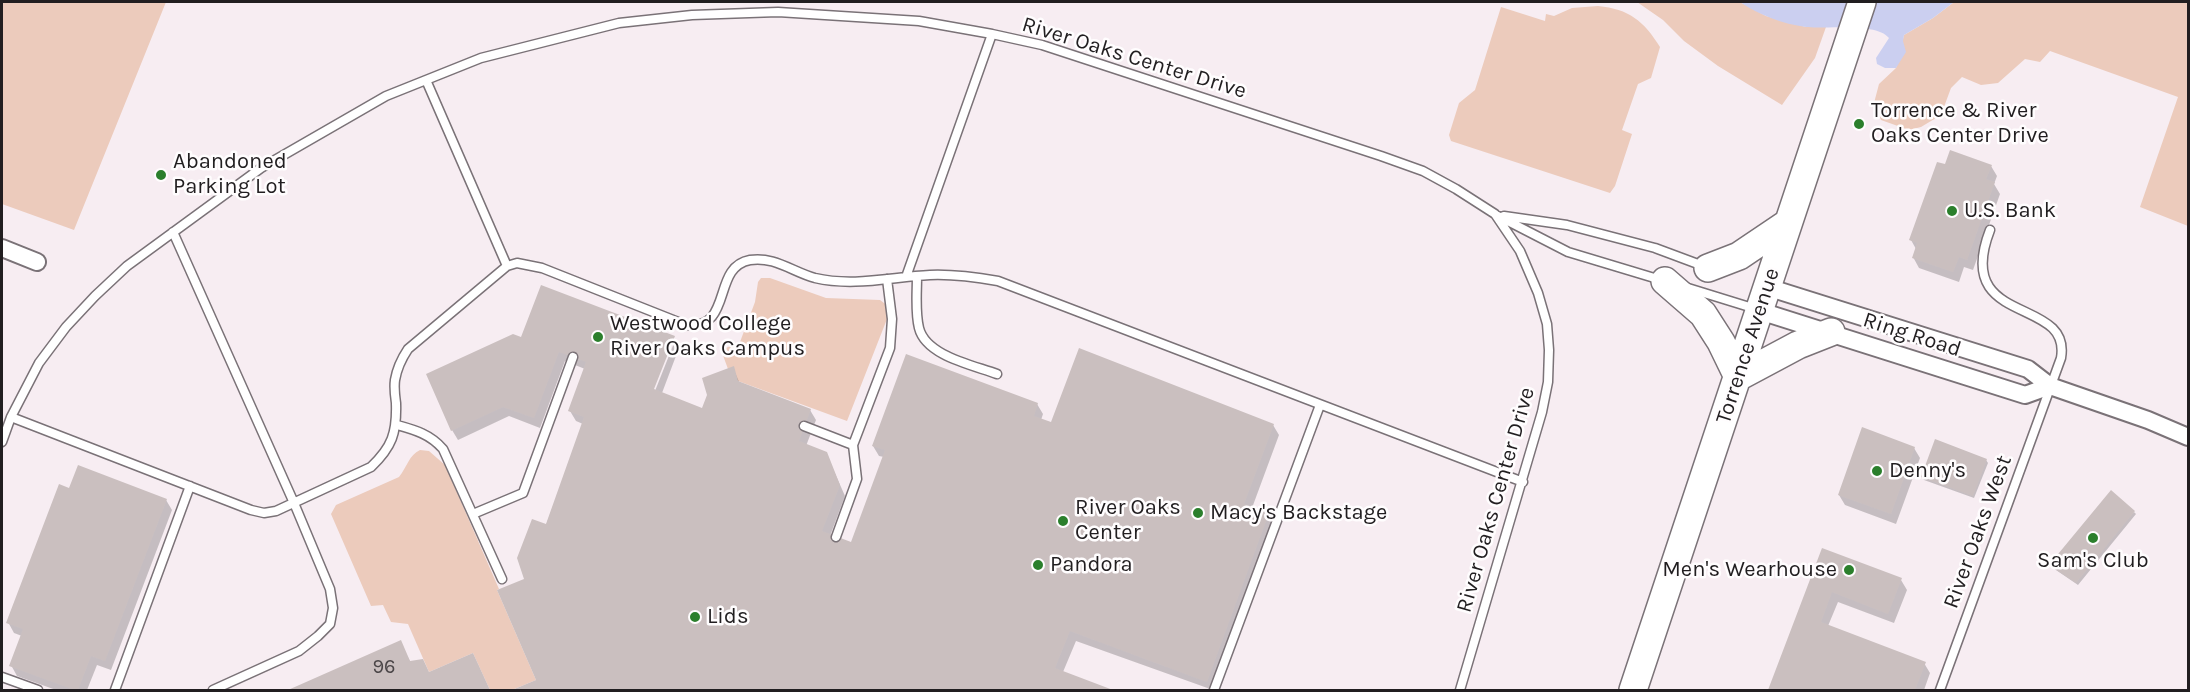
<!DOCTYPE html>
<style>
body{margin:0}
#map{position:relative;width:2190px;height:692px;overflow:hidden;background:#f7edf2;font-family:Karla,sans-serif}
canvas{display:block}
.frame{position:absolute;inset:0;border:3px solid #211e20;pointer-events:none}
</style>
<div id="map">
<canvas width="2190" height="692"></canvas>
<div class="frame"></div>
</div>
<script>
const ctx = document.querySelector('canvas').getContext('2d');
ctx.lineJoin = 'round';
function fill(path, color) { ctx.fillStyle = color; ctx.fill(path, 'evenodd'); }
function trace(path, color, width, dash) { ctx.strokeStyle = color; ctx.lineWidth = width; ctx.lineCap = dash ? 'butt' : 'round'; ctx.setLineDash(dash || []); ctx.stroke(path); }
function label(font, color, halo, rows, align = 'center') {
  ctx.font = font + ' Karla,sans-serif'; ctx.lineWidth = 5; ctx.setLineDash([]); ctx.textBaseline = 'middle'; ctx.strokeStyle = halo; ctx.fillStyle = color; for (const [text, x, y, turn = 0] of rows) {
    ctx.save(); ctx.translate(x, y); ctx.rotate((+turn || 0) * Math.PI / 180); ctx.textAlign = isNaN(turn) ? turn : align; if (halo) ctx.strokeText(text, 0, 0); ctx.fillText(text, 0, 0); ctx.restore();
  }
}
fill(new Path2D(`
 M2 2H166L74 230 2 204Z
 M1637 2H1740L1766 16 1806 27H1826L1815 58 1782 105 1718 66 1684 41 1663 20Z
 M1954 2H2188V226L2140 207 2178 97 2050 51 2040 62 2025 59 1998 83 1981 85 1962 77 1951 88 1941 115 1921 127 1909 130 1881 120 1874 103 1879 84 1896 68 1904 35 1933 18Z
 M1598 6C1629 9 1644 21 1660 47L1651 78 1638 84 1622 130 1632 134 1615 186 1610 193 1451 141 1449 135 1459 103 1475 90 1501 7 1545 21 1546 14 1554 16 1572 8Z
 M761 278H770L826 298 880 300 888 306 887 319 847 421 738 381 728 369 721 350 740 342 755 302 758 282Z
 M420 450 429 451 445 465 499 589 497 590 536 680 512 690H490L473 653 429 672 408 624 391 622 383 605 371 606 331 514 336 505 399 477C407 467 409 455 420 450Z`), '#eccbbc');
fill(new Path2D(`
 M1740 2H1954L1933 18 1904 35 1903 41 1906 52 1896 68H1885L1877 64 1876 58 1889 38C1877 22 1825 29 1806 27 1783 24 1759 15 1740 2Z`), '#cbcff0');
fill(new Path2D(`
 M1946 166H1991L1997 176 1994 184 2000 194 1973 270 1964 267 1959 282 1919 268 1913 257 1916 249 1911 240Z
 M673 338 679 348 662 393 703 410 733 368 740 384 810 410 816 420 806 446 826 453 845 496 830 536 852 544 884 457 879 456 873 446 1037 404 1043 414 1041 420 1052 424 1273 425 1279 435 1252 508 1268 515 1274 525 1213 690 1076 641 1063 672 1110 690H516L538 681 526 580 583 424 576 421 570 411 585 369 565 361 540 428 509 416 458 440 452 430 522 339ZM671 343H674L653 396 650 395Z
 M1914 448 1920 458 1896 524 1845 505 1839 495Z
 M1986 460 1988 463 1974 498 1924 480 1922 477Z
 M70 490 166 500 172 510 111 670 97 665 87 690H56L17 676 11 665 22 636 14 633 8 622Z
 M2134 512 2136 514 2078 585 2053 568 2051 565Z
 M1823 550 1901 580 1907 590 1894 623 1838 602 1828 626 1924 663 1930 673 1924 690H1770Z
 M400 642 411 663 429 673 478 665 489 690H292Z`), '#0003');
fill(new Path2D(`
 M1950 150 1992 165 1986 179 1995 182 1967 260 1959 257 1953 272 1912 258 1917 243 1909 240 1937 162 1945 164Z
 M541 285 675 336 654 389 702 408 707 395 702 378 734 366 738 381 811 409 799 441 827 452 840 485 822 531 851 542 885 450 872 446 906 354 1038 403 1034 416 1051 422 1079 348 1274 424 1244 504 1269 513 1207 682 1070 631 1055 668 1113 690H512L536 680 497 590 524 579 517 558 532 519 546 524 584 417 568 411 586 362 559 352 534 418 503 407 451 431 426 374 513 334 521 337Z
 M1862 427 1915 447 1891 514 1838 495Z
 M1935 439 1987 459 1973 496 1921 477Z
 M78 465 167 499 105 661 91 656 78 690H75L9 666 23 629 6 623 59 484 69 488Z
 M2111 490 2135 511 2076 583 2049 565Z
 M1822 548 1902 578 1888 614 1832 592 1821 622 1926 662 1915 690H1768Z
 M401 640 410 661 423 659 429 672 473 653 490 690H288Z`), '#cabfbf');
const lane = new Path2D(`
 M426 80 507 266
 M1498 216 1568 252 1661 280
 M1504 216 1567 225 1655 248 1706 267
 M173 232 294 503 330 589 333 608 330 624 318 636 299 651 213 690
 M917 276C917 293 915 312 919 328 926 356 973 365 997 374
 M906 277 992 34
 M1688 288 1756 309
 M11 417 251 510 264 513 276 511 371 467C392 447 397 433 396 403 395 396 394 387 395 380 397 368 402 358 408 349L507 266 517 263 542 268 686 325C734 330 711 267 750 260 774 256 793 272 815 278 854 287 891 277 930 275 953 274 975 277 998 281L1523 482
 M397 425C415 430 430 434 443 449L502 579
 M804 426 853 445
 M2 442 11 417 39 363 66 327 95 296 127 266 261 168 386 96 481 58 619 23 692 15 778 12 919 21 992 34 1042 45 1381 156 1423 171 1456 189 1495 214 1520 251 1538 293 1547 324 1549 350 1548 382 1542 412 1460 690
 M473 514 523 493 573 357
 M836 537 857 479 853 445 890 348 892 319 887 279
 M2 677 38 690
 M115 690 190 486
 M1214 690 1320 405
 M1940 690 2061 358C2072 295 1952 328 1990 230`);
const street = new Path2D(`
 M2 248 37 262
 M1767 287 2028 369 2050 386 2148 420 2188 437
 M1760 311 2025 395 2050 386`);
const primary = new Path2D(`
 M1708 268 1739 256 1788 223
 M1665 281 1703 314 1721 342 1738 377
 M1738 377 1798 345 1831 332
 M1633 690 1862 2`);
trace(lane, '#7a7277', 11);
trace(street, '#7a7277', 20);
trace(primary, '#7a7277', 30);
trace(lane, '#fff', 8);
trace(street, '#fff', 16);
trace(primary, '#fff', 27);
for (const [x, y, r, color] of [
 [1859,124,6,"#2b7f2c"],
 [161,175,6,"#2b7f2c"],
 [1952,211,6,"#2b7f2c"],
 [598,337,6,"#2b7f2c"],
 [1877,471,6,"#2b7f2c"],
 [1198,513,6,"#2b7f2c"],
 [1063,521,6,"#2b7f2c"],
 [2093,538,6,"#2b7f2c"],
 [1038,565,6,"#2b7f2c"],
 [1849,570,6,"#2b7f2c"],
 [695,617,6,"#2b7f2c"]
]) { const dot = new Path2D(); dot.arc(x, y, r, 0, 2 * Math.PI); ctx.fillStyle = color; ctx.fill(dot); trace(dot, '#fffdfe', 2); }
label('20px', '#4b4648', null, [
 ["96",384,667]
]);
label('22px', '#211e20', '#fffdfe', [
 ["River Oaks Center Drive",1134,58,17],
 ["Ring Road",1912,335,18],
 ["Torrence Avenue",1748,346,-72],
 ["River Oaks Center Drive",1496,500,-74],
 ["River Oaks West",1978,532,-70]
]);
label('22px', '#211e20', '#fffdfe', [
 ["Torrence & River",1871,111],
 ["Oaks Center Drive",1871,136],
 ["Abandoned",173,162],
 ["Parking Lot",173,187],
 ["U.S. Bank",1964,211],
 ["Westwood College",610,324],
 ["River Oaks Campus",610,349],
 ["Denny's",1889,471],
 ["River Oaks",1075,508],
 ["Center",1075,533],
 ["Macy's Backstage",1210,513],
 ["Sam's Club",2093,561,"center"],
 ["Pandora",1050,565],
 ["Men's Wearhouse",1837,570,"right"],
 ["Lids",707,617]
], 'left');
</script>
